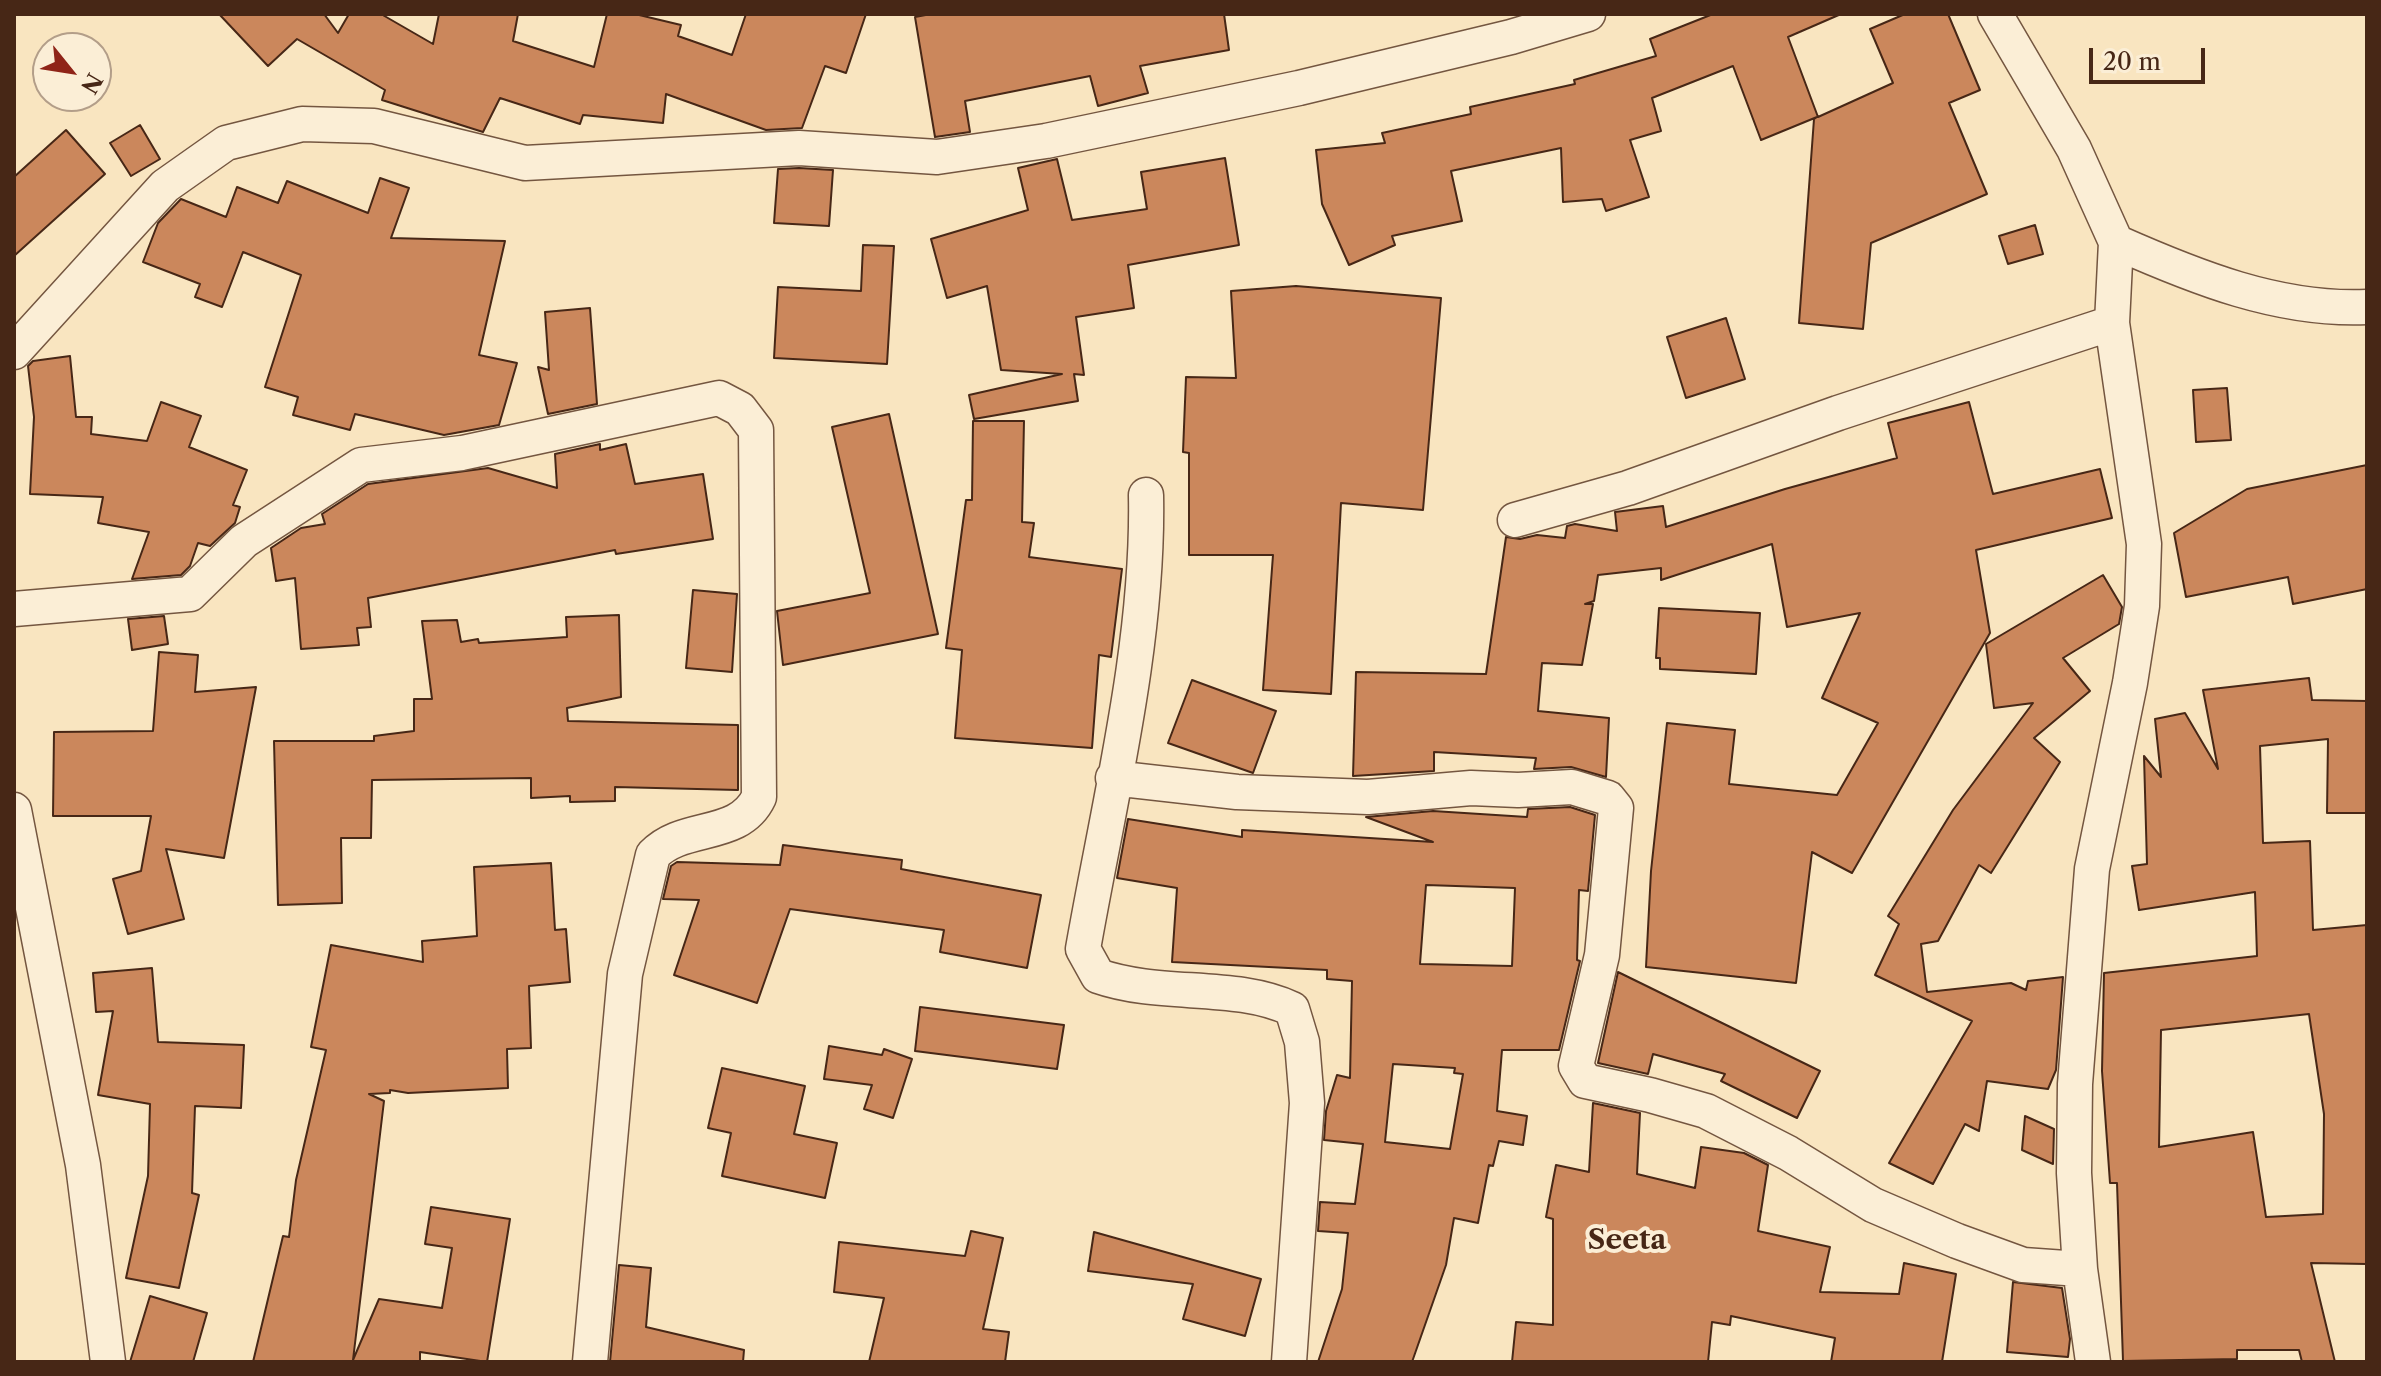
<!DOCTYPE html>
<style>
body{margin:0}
#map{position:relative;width:2381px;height:1376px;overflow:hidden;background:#f9e5c0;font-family:"Libre Caslon Text",serif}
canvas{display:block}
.frame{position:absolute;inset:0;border:16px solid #472716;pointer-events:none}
.north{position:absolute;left:32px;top:32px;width:80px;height:80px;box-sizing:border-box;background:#fbeed6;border:2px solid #b39e89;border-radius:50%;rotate:120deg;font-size:22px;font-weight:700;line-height:32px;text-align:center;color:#472716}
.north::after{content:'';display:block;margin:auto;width:28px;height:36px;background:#8f2418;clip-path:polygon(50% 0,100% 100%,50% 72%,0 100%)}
.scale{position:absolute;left:2089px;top:48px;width:116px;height:36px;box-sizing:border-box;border:4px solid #472716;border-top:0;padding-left:10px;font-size:24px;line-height:28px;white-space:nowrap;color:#472716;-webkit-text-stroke:6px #fbeed6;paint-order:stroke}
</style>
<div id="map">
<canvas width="2381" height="1376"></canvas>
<div class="frame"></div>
<div class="north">N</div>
<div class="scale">20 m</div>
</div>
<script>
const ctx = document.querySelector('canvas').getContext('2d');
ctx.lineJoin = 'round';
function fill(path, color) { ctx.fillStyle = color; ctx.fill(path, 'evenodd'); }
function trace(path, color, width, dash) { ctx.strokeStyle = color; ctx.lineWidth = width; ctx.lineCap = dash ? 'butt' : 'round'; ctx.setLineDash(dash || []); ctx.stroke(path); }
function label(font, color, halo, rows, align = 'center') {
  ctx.font = font + ' "Libre Caslon Text",serif'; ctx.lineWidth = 8; ctx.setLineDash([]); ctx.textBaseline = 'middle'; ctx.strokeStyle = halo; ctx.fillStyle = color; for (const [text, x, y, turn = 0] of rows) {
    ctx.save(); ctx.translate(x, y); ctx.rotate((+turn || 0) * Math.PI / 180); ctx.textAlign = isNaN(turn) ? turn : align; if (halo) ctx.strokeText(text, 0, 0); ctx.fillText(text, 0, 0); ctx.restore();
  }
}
const building = new Path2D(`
 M219 14H324L338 33 349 14H381L433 44 439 14H518L513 41 594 67 607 14H635L681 25 678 36 732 55 746 14H866L846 73 825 66 802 128 766 130 666 94 663 123 583 115 580 124 500 98 483 132 382 100 385 90 297 39 268 66Z
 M931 14H1224L1229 50 1140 66 1148 93 1098 106 1090 76 965 101 970 132 935 137 915 17Z
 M1713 14H1841L1788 37 1818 117 1893 83 1870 29 1905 14H1948L1980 90 1949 103 1987 194 1871 243 1863 329 1799 323 1814 119 1817 117 1761 140 1733 66 1652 98 1661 131 1630 140 1649 197 1606 211 1602 199 1563 202 1561 148 1451 171 1462 221 1392 236 1395 245 1349 265 1322 204 1316 150 1385 143 1382 133 1471 114 1470 107 1575 84 1574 80 1656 56 1650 39Z
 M140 125 160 159 131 176 110 143Z
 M66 130 105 174 14 256V177Z
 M1225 158 1239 245 1128 265 1134 308 1076 317 1084 375 1074 374 1078 401 974 419 969 395 1062 374 1001 370 987 286 947 298 931 239 1028 210 1018 168 1057 159 1072 220 1147 209 1141 172Z
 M799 168 833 170 829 226 774 223 778 169Z
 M380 178 409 188 391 238 505 241 479 355 517 363 499 425 444 435 355 414 350 430 293 415 298 397 265 387 301 275 243 252 222 307 195 297 200 284 143 262 158 223 181 199 226 217 237 187 278 203 287 181 368 213Z
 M2035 225 2043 254 2008 264 1999 236Z
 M863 245 894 246 887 364 774 358 778 287 861 291Z
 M1296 286 1441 298 1423 510 1341 503 1331 694 1263 690 1273 555H1189V453L1183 452 1186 377 1236 378 1231 291Z
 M590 308 597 404 548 414 538 367 549 370 545 312Z
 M1726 318 1745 379 1686 398 1667 337Z
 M70 356 76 417H92L91 434 147 441 161 402 201 416 189 447 247 470 233 505 240 507 235 523 210 546 198 543 190 566 181 575 132 579 149 532 98 523 103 497 30 494 34 417 28 366 33 361Z
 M2227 388 2231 440 2196 442 2193 390Z
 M1969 402 1993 494 2100 469 2112 518 1976 550 1990 633 1852 873 1812 852 1796 983 1646 967 1651 871 1667 723 1735 730 1729 784 1837 795 1878 723 1822 698 1860 613 1787 627 1772 544 1661 580V568L1598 575 1594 601 1585 604H1593L1582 665 1542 663 1538 711 1609 718 1606 777 1571 767 1534 769 1536 758 1434 752V771L1353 776 1356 672 1486 674 1506 537 1520 539 1537 535 1565 538 1567 526 1575 524 1617 531 1615 512 1663 506 1666 527 1785 489 1897 458 1888 423Z
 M889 414 938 634 783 665 777 611 870 593 832 427Z
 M973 421H1024L1022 522 1034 523 1029 557 1122 569 1111 657 1099 655 1092 748 955 738 962 650 946 648 966 500H972Z
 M600 444V450L626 444 635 484 703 474 713 539 616 554 615 550 368 598 371 627 357 628 359 645 301 649 295 578 276 581 271 548 301 528 325 524 322 514 368 484 488 468 557 488 555 454Z
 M2367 465V589L2293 604 2288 577 2186 597 2174 533 2247 489Z
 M2103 575 2122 607 2119 624 2063 658 2090 691 2034 738 2060 762 1991 873 1979 865 1938 941 1921 944 1927 992 2011 983 2026 990 2028 981 2063 977 2056 1070 2048 1089 1987 1081 1979 1131 1965 1124 1933 1184 1889 1163 1972 1021 1875 975 1899 924 1888 916 1953 810 2033 703 1994 708 1986 644Z
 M693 590 737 594 732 672 686 668Z
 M1659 608 1760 613 1756 674 1660 669V658H1656Z
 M619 615 621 697 567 708 568 721 738 725V790L615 787V801L570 802V796L531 798V778L372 780 371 838H341L342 903 278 905 274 741H374V736L414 731V699H432L422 621 457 620 461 642 478 639 479 643 567 637 566 617Z
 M164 616 168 644 132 650 128 619Z
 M159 652 198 655 195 692 256 687 224 858 166 849 184 919 128 934 113 879 141 871 151 816H53L54 732 153 731Z
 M2309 678 2312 700 2367 701V813H2327L2328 739 2260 746 2263 843 2310 841 2313 930 2367 925V1264L2311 1263 2335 1362H2302L2299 1350H2237V1359L2123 1361 2117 1183H2110L2102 1071 2104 973 2257 956 2255 892 2139 910 2132 866 2147 864 2144 756 2161 777 2155 719 2185 713 2218 769 2203 690ZM2309 1014 2324 1114 2323 1214 2266 1217 2253 1132 2159 1147 2161 1030Z
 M1192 680 1276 711 1253 773 1168 743Z
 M1570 807 1595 815 1588 891 1579 890 1577 960 1580 961 1559 1050H1502L1497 1111 1527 1116 1523 1145 1499 1141 1493 1166 1489 1165 1478 1223 1454 1218 1446 1265 1412 1362H1318L1342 1289 1348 1233 1318 1231 1320 1202 1355 1204 1363 1144 1324 1140 1326 1111 1337 1075 1350 1078 1352 981 1327 979V970L1172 962 1177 888 1117 878 1128 819 1242 837V830L1433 842 1366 817 1433 811 1527 817 1528 809ZM1426 885 1515 888 1512 966 1420 964ZM1393 1064 1455 1068 1454 1073 1463 1074 1450 1149 1385 1142Z
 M783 845 902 860 901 869 1041 895 1027 968 940 952 944 930 790 909 757 1003 674 975 699 900 663 899 671 866 677 862 780 865Z
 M551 863 555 930 566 929 570 982 529 986 531 1048 507 1049 508 1088 408 1093 390 1090V1093L369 1094 384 1101 353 1360 379 1299 442 1308 452 1248 425 1244 431 1207 510 1219 487 1362 420 1352V1362H253L283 1236 289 1237 296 1180 326 1050 311 1047 331 945 423 962 422 941 477 936 474 867Z
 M152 968 158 1042 244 1045 241 1108 195 1106 192 1193 199 1195 179 1288 126 1278 148 1176 150 1104 98 1095 113 1011 96 1012 93 973Z
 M1618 972 1820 1071 1797 1118 1721 1081 1725 1074 1653 1054 1648 1074 1598 1063Z
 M920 1007 1064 1025 1057 1069 915 1051Z
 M829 1046 882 1055 884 1049 912 1059 893 1118 864 1109 872 1085 824 1079Z
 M722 1068 805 1086 794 1134 837 1143 825 1198 722 1176 731 1133 708 1128Z
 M1593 1103 1640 1113 1637 1174 1695 1188 1701 1147 1744 1153 1768 1165 1758 1231 1830 1247 1820 1292 1899 1294 1904 1263 1956 1274 1942 1362H1831L1835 1338 1731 1316 1730 1325 1712 1322 1708 1362H1512L1516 1322 1553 1325V1219L1546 1217 1556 1165 1589 1172Z
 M2025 1116 2054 1129 2053 1164 2022 1150Z
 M971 1231 1003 1238 983 1329 1009 1332 1005 1362H869L884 1298 834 1292 839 1242 965 1256Z
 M1094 1232 1261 1279 1245 1336 1183 1319 1193 1284 1088 1271Z
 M619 1265 651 1268 646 1327 744 1350 743 1362H610Z
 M2013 1282 2062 1288 2070 1339 2068 1357 2007 1352Z
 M150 1296 207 1313 193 1362H130Z`);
fill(building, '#cb875c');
trace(building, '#472716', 2);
const minor = new Path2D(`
 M1995 14 2074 149 2116 242C2195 277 2279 311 2367 307
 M14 352 165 186 226 143 302 124 374 126 525 163 799 148 937 157 1046 141 1299 88 1511 37 1588 14
 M1146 495C1149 644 1109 801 1083 949L1098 976C1161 998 1235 982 1292 1009L1302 1042 1307 1103 1289 1362
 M1515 520 1628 488 1838 413 2112 323
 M14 609 190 594 244 541 361 465 462 453 719 398 740 409 756 430 759 797C739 840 683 823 653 855L625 974 590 1362
 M1113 778 1237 792 1368 797 1471 788 1518 790 1572 787 1608 798 1616 808 1602 955 1576 1066 1585 1081 1650 1095 1706 1111 1788 1153 1873 1205 1957 1241 2023 1265 2080 1269
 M14 810 83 1165 108 1362
 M2093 1362 2080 1269 2074 1173 2075 1084 2092 869 2130 683 2142 606 2144 544 2112 323 2116 242`);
trace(minor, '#745640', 37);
trace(minor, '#fbeed6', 34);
label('bold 28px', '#472716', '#fbeed6', [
 ["Seeta",1627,1241]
]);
</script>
